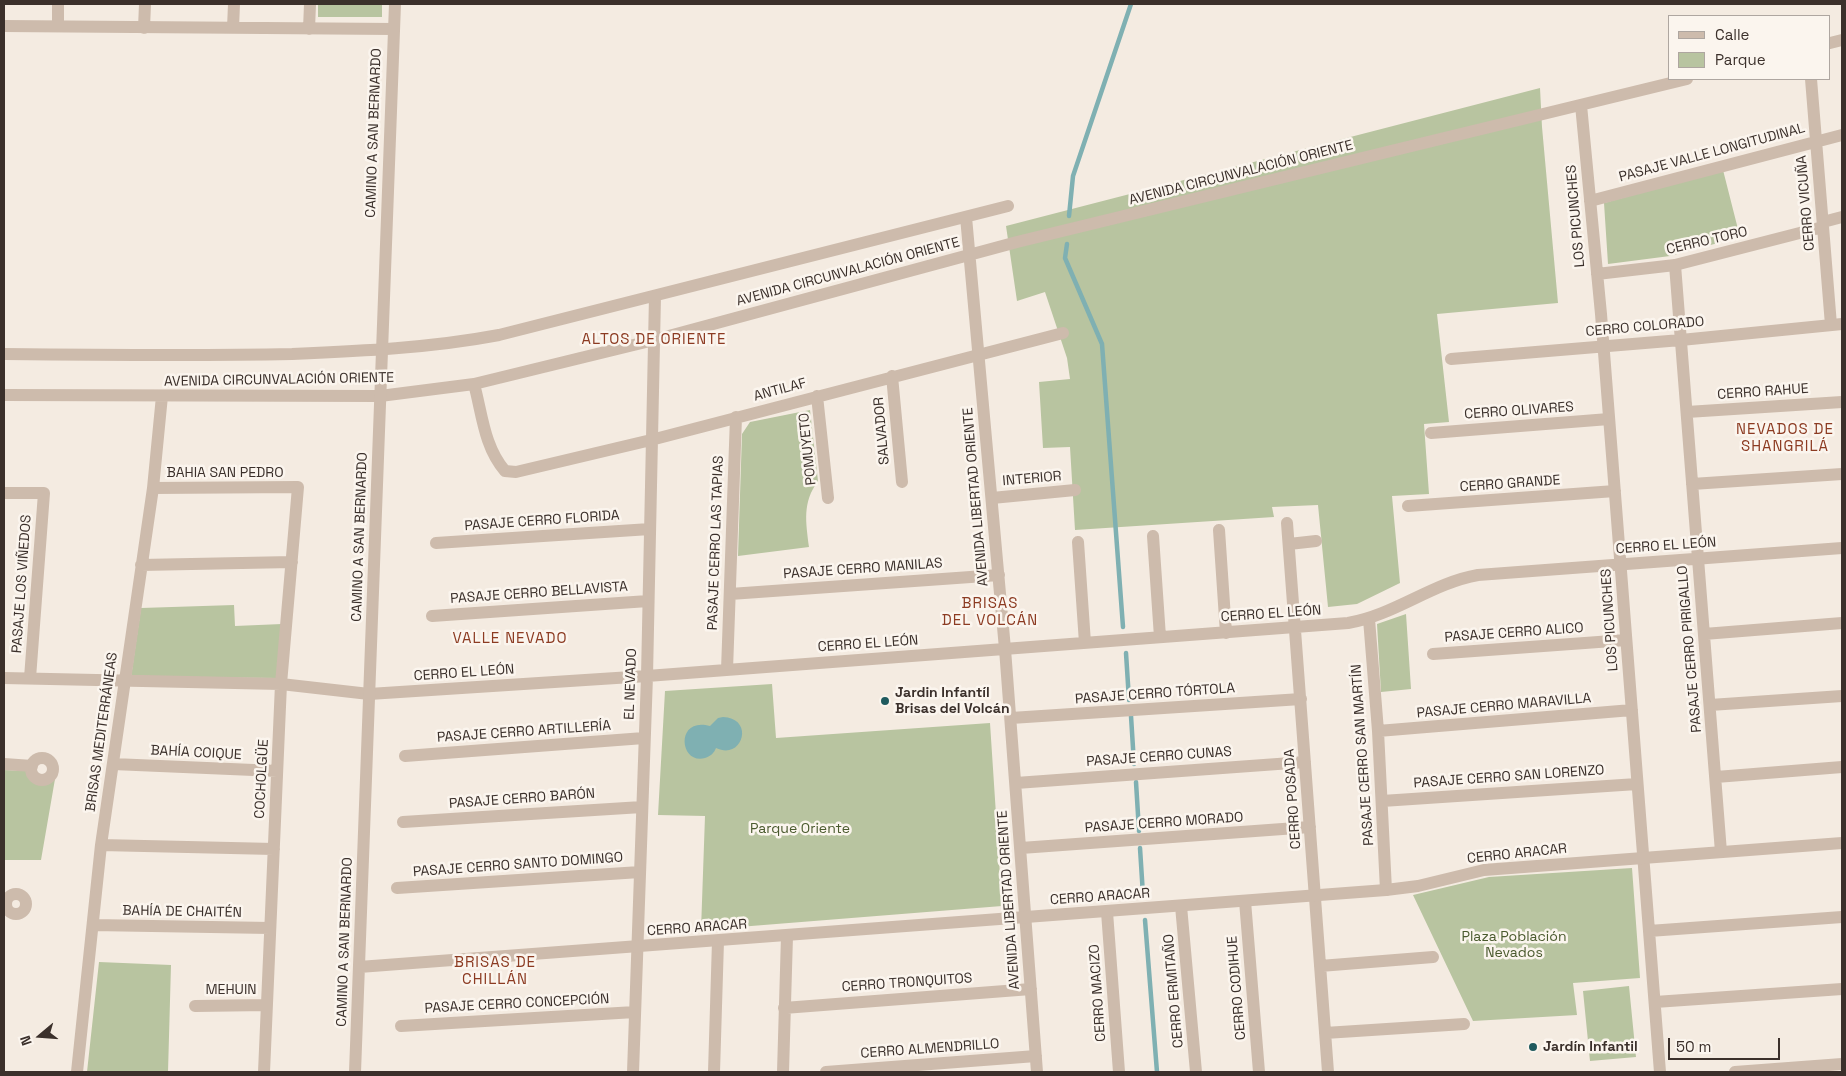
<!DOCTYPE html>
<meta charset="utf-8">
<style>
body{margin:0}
#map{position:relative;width:1846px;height:1076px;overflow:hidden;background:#f4ebe1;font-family:"Space Grotesk",sans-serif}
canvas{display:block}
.frame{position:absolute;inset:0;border:5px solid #3b302b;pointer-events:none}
.legend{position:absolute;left:1668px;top:15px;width:162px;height:65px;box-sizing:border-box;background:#fbf5ee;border:1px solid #aea6a0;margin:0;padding:6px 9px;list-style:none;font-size:15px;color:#3b302b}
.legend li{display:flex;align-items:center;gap:10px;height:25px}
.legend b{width:25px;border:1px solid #aea6a0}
.north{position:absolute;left:15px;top:1011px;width:50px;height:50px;-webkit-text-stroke:4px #fbf5ee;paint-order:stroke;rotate:252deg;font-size:14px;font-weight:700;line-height:20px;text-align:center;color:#3b302b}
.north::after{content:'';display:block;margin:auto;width:18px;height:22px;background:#3b302b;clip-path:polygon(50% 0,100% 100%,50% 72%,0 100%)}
.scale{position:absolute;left:1668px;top:1038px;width:112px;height:22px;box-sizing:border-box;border:2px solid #3b302b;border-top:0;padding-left:6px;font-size:15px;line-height:18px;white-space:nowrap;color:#3b302b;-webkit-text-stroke:4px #fbf5ee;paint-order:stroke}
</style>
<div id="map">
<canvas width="1846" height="1076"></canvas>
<div class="frame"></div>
<ul class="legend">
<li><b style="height:6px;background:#cdbbac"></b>Calle</li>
<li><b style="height:14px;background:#b8c4a0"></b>Parque</li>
</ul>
<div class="north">N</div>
<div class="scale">50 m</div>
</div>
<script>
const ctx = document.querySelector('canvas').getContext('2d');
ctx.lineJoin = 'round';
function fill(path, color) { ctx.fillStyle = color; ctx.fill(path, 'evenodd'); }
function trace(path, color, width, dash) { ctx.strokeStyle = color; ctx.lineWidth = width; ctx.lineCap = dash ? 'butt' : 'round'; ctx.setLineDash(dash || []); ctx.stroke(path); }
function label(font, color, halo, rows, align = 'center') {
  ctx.font = font + ' "Space Grotesk",sans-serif'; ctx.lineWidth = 5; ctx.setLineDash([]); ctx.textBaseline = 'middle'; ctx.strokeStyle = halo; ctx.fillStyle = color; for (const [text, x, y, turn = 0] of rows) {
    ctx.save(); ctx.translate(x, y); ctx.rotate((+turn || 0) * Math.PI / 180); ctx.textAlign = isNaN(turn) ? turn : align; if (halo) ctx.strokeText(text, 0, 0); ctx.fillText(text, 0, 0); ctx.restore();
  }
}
fill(new Path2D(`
 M318 4H382V17H318Z
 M1540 88 1542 127 1558 303 1437 314 1449 422 1424 424 1429 494 1392 496 1400 583 1357 604 1328 607 1318 505 1272 507 1274 517 1075 530 1070 447 1043 448 1039 382 1070 379 1067 358 1045 292 1017 301 1006 226Z
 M1723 170 1740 237 1670 256 1608 264 1604 203Z
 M810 410 818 481C802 503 806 522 809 547L738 556 742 434 750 422Z
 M234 605 235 626 282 624 277 678 131 677 141 608Z
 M1406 614 1411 689 1381 692 1377 624Z
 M772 684 776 738 990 723 1002 906 701 930 705 816 658 815 665 691Z
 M4 770 27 771 35 783 45 784 55 779 41 860H4Z
 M1632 868 1640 978 1573 983 1577 1015 1473 1021 1413 895 1489 877Z
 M99 962 171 965 168 1072H87Z
 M1629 986 1636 1057 1590 1061 1583 991Z`), '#b8c4a0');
fill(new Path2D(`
 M723 717C755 718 743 761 716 748 714 753 711 756 705 758 679 765 675 716 710 726L718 718Z`), '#7fb0b2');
trace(new Path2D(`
 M1069 216 1073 176 1131 4
 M1067 244 1065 258 1102 344 1123 627
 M1126 653 1129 700
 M1131 716 1134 764
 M1136 782 1139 831
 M1140 848 1143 895
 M1145 920 1157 1072`), '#7fb0b2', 4.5);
trace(new Path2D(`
 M4 26 394 29
 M58 26V4
 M144 28 145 4
 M233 28 234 4
 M309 29 310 4
 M1830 43 1842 40
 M1811 79 1831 325
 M1581 105 1601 314 1660 1072
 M1590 201 1842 135
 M966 217 1005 649 1037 1072
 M1823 222 1842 217
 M1675 265 1721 852
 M1597 274 1675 265 1823 227
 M4 354C100 355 196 356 292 354 361 351 430 348 499 335L1008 206
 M1451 359 1681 340 1842 324
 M892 376 902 482
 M474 384C482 413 484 447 505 471L516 472 651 440 1063 333
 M4 395 380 396 474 384 654 340 1017 242 1687 79
 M817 396 828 498
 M1687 412 1842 402
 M1431 433 1609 419
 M1692 484 1842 474
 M153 488 298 487 281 684 264 1072
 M4 493H44L30 678
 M992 498 1075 490
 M1408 506 1615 491
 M1287 523 1328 1072
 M1219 530 1226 633
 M1153 536 1160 637
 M1078 542 1085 643
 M436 543 650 529
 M1289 544 1316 541
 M141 565 292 562
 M730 594 999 575
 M432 616 648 601
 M1369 619 1378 731 1386 890
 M1704 634 1842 623
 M1433 654 1626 640
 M727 670 736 417
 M4 678 281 684 369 694 647 676 1348 623C1395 615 1432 583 1478 575L1842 548
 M1710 705 1842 696
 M1011 718 1301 699
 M1378 731 1632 710
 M405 756 644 738
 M31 769a11 11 0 1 1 22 0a11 11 0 1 1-22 0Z
 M4 764 32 766
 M113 764 277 771
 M1716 777 1842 767
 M1016 783 1305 762
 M1382 801 1637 784
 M403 822 642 807
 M101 845 274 849
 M1021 848 1310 827
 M397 888 640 872
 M6 904a10 10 0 1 1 20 0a10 10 0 1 1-20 0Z
 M1245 901 1259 1072
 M1181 906 1196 1072
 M1107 912 1119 1072
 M93 925 270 928
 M1649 931 1842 917
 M1320 966 1433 957
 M1655 1002 1842 989
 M195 1006 267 1005
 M784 1008 1031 989
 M401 1026 635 1012
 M1325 1033 1464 1024
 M77 1072 101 845 153 488 162 396
 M633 1072 647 676 655 296
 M714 1072 718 941
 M783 1072 787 936
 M826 1072 1036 1056
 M1735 1072 1842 1064`), '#cdbbac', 12);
trace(new Path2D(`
 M359 967 1386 890 1418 886 1484 870 1842 843
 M355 1072 395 4`), '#cdbbac', 12);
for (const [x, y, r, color] of [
 [885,701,5,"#1f5a5e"],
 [1533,1047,5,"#1f5a5e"]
]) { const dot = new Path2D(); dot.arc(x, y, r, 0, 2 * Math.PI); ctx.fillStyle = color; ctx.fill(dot); trace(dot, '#fbf5ee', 2); }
label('14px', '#3b302b', '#fbf5ee', [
 ["CAMINO A SAN BERNARDO",374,133,-88],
 ["PASAJE VALLE LONGITUDINAL",1712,153,-15],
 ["AVENIDA CIRCUNVALACIÓN ORIENTE",1241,173,-14],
 ["CERRO VICUÑA",1806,203,-95],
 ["LOS PICUNCHES",1576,216,-95],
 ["CERRO TORO",1707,241,-13],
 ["AVENIDA CIRCUNVALACIÓN ORIENTE",848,272,-15],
 ["CERRO COLORADO",1645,327,-5],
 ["AVENIDA CIRCUNVALACIÓN ORIENTE",279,380,-1],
 ["ANTILAF",780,390,-15],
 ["CERRO RAHUE",1763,392,-4],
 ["CERRO OLIVARES",1519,411,-4],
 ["SALVADOR",882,431,-95],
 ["POMUYETO",808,449,-96],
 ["BAHIA SAN PEDRO",225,473],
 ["INTERIOR",1032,479,-5],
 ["CERRO GRANDE",1510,484,-4],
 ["AVENIDA LIBERTAD ORIENTE",976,497,-95],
 ["PASAJE CERRO FLORIDA",542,521,-4],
 ["CAMINO A SAN BERNARDO",360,537,-88],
 ["PASAJE CERRO LAS TAPIAS",716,543,-88],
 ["CERRO EL LEÓN",1666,546,-4],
 ["PASAJE CERRO MANILAS",863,569,-4],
 ["PASAJE LOS VIÑEDOS",22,584,-86],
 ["PASAJE CERRO BELLAVISTA",539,593,-4],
 ["CERRO EL LEÓN",1271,614,-4],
 ["LOS PICUNCHES",1610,620,-94],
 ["PASAJE CERRO ALICO",1514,633,-4],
 ["CERRO EL LEÓN",868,644,-4],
 ["PASAJE CERRO PIRIGALLO",1690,649,-95],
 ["CERRO EL LEÓN",464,673,-4],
 ["EL NEVADO",631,684,-88],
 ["PASAJE CERRO TÓRTOLA",1155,694,-4],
 ["PASAJE CERRO MARAVILLA",1504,706,-5],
 ["BRISAS MEDITERRÁNEAS",102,732,-82],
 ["PASAJE CERRO ARTILLERÍA",524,732,-4],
 ["BAHÍA COIQUE",196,753,3],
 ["PASAJE CERRO SAN MARTÍN",1363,755,-94],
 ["PASAJE CERRO CUNAS",1159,757,-4],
 ["PASAJE CERRO SAN LORENZO",1509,777,-4],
 ["COCHOLGÜE",262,779,-87],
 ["PASAJE CERRO BARÓN",522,799,-4],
 ["CERRO POSADA",1293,799,-94],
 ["PASAJE CERRO MORADO",1164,823,-4],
 ["CERRO ARACAR",1517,854,-6],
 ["PASAJE CERRO SANTO DOMINGO",518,865,-4],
 ["CERRO ARACAR",1100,897,-4],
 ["AVENIDA LIBERTAD ORIENTE",1009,900,-94],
 ["BAHÍA DE CHAITÉN",182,912,1],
 ["CERRO ARACAR",697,928,-4],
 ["CAMINO A SAN BERNARDO",345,942,-88],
 ["CERRO TRONQUITOS",907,983,-4],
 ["CERRO CODIHUE",1237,988,-95],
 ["MEHUIN",231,990],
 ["CERRO ERMITAÑO",1174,991,-95],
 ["CERRO MACIZO",1098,993,-94],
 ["PASAJE CERRO CONCEPCIÓN",517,1004,-3],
 ["CERRO ALMENDRILLO",930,1049,-4]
]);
label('bold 14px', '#3b302b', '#fbf5ee', [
 ["Jardin Infantíl",895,693],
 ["Brisas del Volcán",895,709],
 ["Jardín Infantil",1543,1047]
], 'left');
label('14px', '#4a5a2e', '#fbf5ee', [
 ["Parque Oriente",800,829],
 ["Plaza Población",1514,937],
 ["Nevados",1514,953]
]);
ctx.letterSpacing = '1px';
label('15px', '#8c3b22', '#fbf5ee', [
 ["ALTOS DE ORIENTE",654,340],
 ["NEVADOS DE",1785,430],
 ["SHANGRILÁ",1785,447],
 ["BRISAS",990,604],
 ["DEL VOLCÁN",990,621],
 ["VALLE NEVADO",510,639],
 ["BRISAS DE",495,963],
 ["CHILLÁN",495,980]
]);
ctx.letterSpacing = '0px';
</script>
